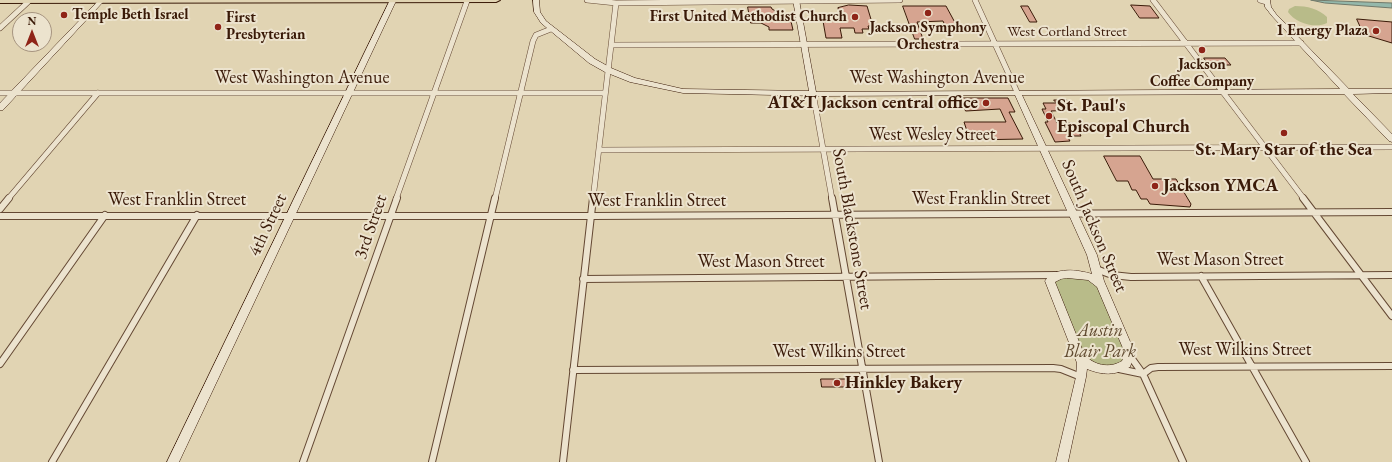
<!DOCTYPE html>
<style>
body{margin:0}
#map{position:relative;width:1392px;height:462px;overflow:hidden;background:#e1d4b3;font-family:"EB Garamond",serif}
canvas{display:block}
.north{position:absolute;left:12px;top:12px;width:40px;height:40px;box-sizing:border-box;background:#ece3ce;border:1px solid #a5937f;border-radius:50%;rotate:0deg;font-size:11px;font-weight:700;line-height:16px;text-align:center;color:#3a1a08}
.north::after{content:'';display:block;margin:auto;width:14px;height:18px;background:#8f2418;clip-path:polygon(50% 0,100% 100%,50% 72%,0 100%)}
</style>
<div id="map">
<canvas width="1392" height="462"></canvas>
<div class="north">N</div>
</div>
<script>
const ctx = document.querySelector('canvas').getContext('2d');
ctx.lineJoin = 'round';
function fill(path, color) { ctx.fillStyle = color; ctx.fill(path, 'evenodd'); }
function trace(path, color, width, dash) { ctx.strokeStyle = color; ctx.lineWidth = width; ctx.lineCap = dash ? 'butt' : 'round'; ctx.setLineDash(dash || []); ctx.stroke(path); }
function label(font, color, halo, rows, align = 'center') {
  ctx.font = font + ' "EB Garamond",serif'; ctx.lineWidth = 4; ctx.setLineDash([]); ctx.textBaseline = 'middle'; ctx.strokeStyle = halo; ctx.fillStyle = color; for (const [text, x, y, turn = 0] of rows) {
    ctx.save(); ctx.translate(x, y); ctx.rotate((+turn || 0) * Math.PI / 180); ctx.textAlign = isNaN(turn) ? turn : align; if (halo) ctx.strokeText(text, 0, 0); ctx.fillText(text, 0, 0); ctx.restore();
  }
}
fill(new Path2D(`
 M1295 6C1307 6 1319 9 1327 17V23C1316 29 1295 23 1288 12L1289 9Z
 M1054 277 1093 278 1129 347 1121 367 1086 363 1051 279Z`), '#b8bb89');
const water = new Path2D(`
 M1311 0 1392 3V8L1325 3Z`);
fill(water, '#94b8ab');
trace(water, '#70796a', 1);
const building = new Path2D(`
 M849 5 867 6 873 26H868L869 29H862L863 33H855L854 28H840L842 38H826L823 21H841L838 8Z
 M1131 5 1150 6 1159 18H1140Z
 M903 6H946L959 30H947L943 21 917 22 923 39H915Z
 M1021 6H1028L1037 22H1030Z
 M748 7H771L772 9 786 17H790L793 30H769V27L761 23H751Z
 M1357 19 1392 22V43L1359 33 1360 27Z
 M1204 58H1225L1231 65H1209Z
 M960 98H1008L1015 112H1009L1023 139 970 140 964 122H1006L1000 109 966 111Z
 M1054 100H1067L1073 110 1051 111 1057 123H1074L1081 136H1067L1070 141 1055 142 1045 122H1048L1042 109H1046L1043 103H1056Z
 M1104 156H1140L1153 179H1176L1191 204 1190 207 1150 204 1147 199H1141L1136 190H1132L1128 181H1117Z
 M821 379H852L853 387H822Z`);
fill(building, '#d6a490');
trace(building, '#3a1a08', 1);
const streetFar1 = new Path2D(`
 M587 0 616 3 900 0
 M975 0 1017 92
 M1153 0 1304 199
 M1260 0 1267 2
 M0 28 28 2
 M611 45 1301 43
 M0 93H605
 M813 93 832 199
 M599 150 1392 147
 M8 199 98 93
 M396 199 467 1
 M495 199 533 41 536 35 551 29
 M593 199 616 3`);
const street = new Path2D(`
 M832 198 879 462
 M1303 198 1392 316
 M0 209 9 198
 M0 216H592L1392 212
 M1096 269 1112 275 1131 277 1392 275
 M1201 276 1306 462
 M583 279 1057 275
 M1130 356 1143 374 1183 462
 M0 364 105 215
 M1119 369 1143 374
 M573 370 1053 368 1061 369 1081 377
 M1143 374 1151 368 1158 367 1392 366
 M52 462 197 215
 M303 462 397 198
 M432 462 495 198
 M563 462 593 198`);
const secondary = new Path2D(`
 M100 0 103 2 102 3 3 110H0V103L98 1Z
 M390 0 396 1 179 462H167Z
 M533 0H539L540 12 546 21 595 59 611 68 635 78 683 89 809 91 793 0H799L816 92 1340 89 1272 16 1265 7 1264 0H1270L1271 7 1276 14 1349 89H1392V93L1353 94 1392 134V142L1389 141 1344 94 1022 95 1097 255 1104 281 1135 353 1130 367C1115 376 1102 375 1087 369L1086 377 1068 462H1056L1076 377 1077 363 1045 281C1054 266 1079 270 1092 274L1087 255 1015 95 821 96 683 93 630 82 605 72 589 63 541 23 534 12ZM1067 278 1088 280 1097 287 1125 353 1122 361C1109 369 1093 365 1084 354L1055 282 1061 279Z`);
const primary = new Path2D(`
 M0 0H500L496 2 0 3Z`);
trace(streetFar1, '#644833', 6);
trace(street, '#644833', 8);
trace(secondary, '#3a1a08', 1);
trace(primary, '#3a1a08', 2);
trace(streetFar1, '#ece3ce', 5);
trace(street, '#ece3ce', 6);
fill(secondary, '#ece3ce');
fill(primary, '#e1d4b3');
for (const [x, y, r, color] of [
 [928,13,4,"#8f2418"],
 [64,15,4,"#8f2418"],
 [855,17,4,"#8f2418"],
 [218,27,4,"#8f2418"],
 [1376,31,4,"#8f2418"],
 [1202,50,4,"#8f2418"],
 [986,103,4,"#8f2418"],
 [1049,116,4,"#8f2418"],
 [1284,133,4,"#8f2418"],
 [1155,186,4,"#8f2418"],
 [837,383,4,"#8f2418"]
]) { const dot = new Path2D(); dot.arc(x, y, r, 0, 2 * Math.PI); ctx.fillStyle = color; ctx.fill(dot); trace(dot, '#ece3ce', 1.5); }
label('bold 15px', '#3a1a08', '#ece3ce', [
 ["Temple Beth Israel",72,15],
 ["First United Methodist Church",847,17,"right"],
 ["First",226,18],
 ["Presbyterian",226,35],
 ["Jackson Symphony",928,28,"center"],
 ["Orchestra",928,45,"center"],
 ["1 Energy Plaza",1368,31,"right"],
 ["Jackson",1202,65,"center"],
 ["Coffee Company",1202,82,"center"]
], 'left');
label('15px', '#3a1a08', '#ece3ce', [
 ["West Cortland Street",1067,32]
]);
label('18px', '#3a1a08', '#ece3ce', [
 ["West Washington Avenue",302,78],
 ["West Washington Avenue",937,78],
 ["West Wesley Street",932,135],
 ["West Franklin Street",981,199],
 ["West Franklin Street",177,200],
 ["West Franklin Street",657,201],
 ["4th Street",268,225,-65],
 ["South Jackson Street",1094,226,67],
 ["3rd Street",371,227,-71],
 ["South Blackstone Street",852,229,80],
 ["West Mason Street",1220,260],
 ["West Mason Street",761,262],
 ["West Wilkins Street",1245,350],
 ["West Wilkins Street",839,352]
]);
label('bold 18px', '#3a1a08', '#ece3ce', [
 ["AT&T Jackson central office",978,103,"right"],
 ["St. Paul's",1057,106],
 ["Episcopal Church",1057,127],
 ["St. Mary Star of the Sea",1284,150,"center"],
 ["Jackson YMCA",1163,186],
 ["Hinkley Bakery",845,383]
], 'left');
label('italic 18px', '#604a2f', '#ece3ce', [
 ["Austin",1100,331],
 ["Blair Park",1100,352]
]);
</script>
